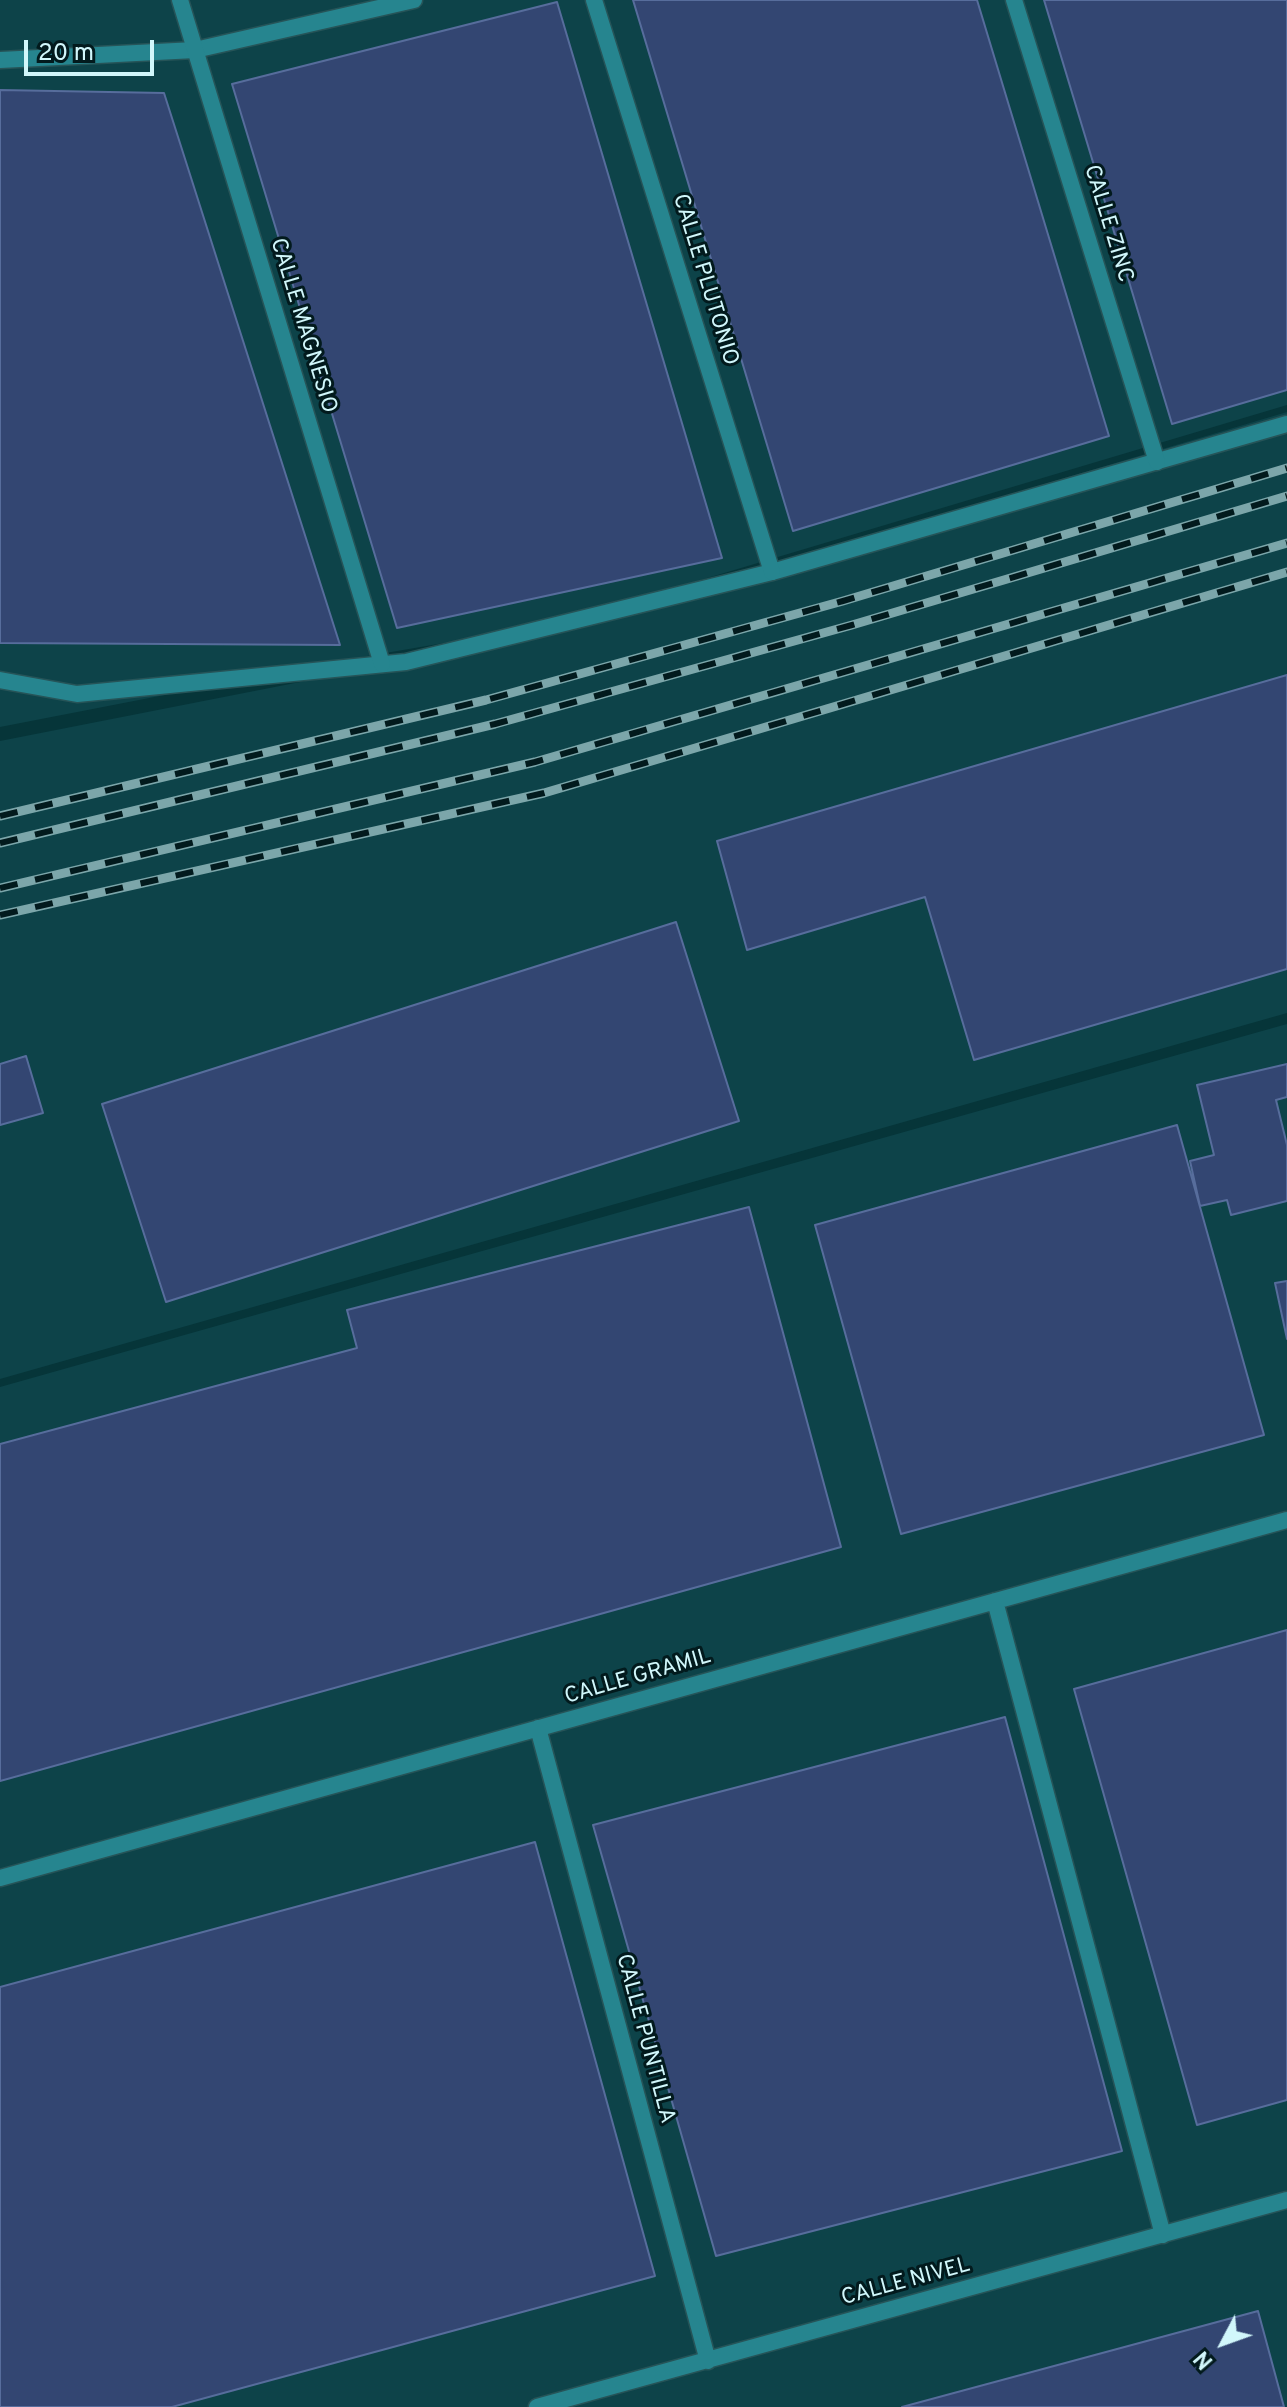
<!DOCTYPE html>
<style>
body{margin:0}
#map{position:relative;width:1287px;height:2407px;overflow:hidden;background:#063539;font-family:Overpass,sans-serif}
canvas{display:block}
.north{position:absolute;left:1183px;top:2303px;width:80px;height:80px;-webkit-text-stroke:6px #021a1d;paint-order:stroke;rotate:229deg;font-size:22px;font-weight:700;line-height:32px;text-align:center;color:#d1f7fb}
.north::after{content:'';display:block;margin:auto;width:28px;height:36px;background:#d1f7fb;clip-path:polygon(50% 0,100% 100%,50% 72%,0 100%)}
.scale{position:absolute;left:24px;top:40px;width:130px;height:36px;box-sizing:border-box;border:4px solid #d1f7fb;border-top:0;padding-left:10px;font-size:24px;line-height:28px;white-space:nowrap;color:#d1f7fb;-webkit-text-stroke:6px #021a1d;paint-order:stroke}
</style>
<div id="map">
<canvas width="1287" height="2407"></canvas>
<div class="north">N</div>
<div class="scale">20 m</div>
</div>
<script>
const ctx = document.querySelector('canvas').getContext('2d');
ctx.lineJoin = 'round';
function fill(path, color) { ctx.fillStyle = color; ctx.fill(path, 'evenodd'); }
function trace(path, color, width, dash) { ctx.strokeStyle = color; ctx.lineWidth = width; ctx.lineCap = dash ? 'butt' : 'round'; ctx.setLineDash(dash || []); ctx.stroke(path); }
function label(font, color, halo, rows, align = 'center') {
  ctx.font = font + ' Overpass,sans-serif'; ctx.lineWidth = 6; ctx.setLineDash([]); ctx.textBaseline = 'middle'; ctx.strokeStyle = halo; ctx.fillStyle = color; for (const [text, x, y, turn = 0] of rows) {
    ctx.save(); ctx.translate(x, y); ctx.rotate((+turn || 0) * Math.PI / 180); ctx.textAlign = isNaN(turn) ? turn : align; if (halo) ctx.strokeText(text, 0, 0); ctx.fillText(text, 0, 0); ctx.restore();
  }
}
fill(new Path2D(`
 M0 0H1287V405L550 625 350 659 0 727Z
 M1287 412V1013L0 1379V741L529 637Z
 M1287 1024V2407H0V1387Z`), '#0d4349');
const building = new Path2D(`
 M633 0H977L1109 436 793 531Z
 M1044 0H1287V390L1172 424Z
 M557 2 722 558 397 628 232 84Z
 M0 90 164 93 340 645 0 643Z
 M1287 675V969L974 1060 925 897 747 950 717 841Z
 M676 922 739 1121 166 1302 102 1104Z
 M26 1056 43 1113 0 1125V1064Z
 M1287 1064V1097L1276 1100 1287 1145V1201L1231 1215 1227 1200 1200 1206 1190 1161 1214 1155 1197 1085Z
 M1177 1125 1264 1435 901 1534 815 1225Z
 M749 1207 841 1547 0 1781V1444L357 1348 347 1310Z
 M1287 1281V1339L1275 1283Z
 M1287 1630V2100L1197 2125 1074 1689Z
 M1005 1717 1122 2151 716 2256 593 1825Z
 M535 1842 655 2276 172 2407H0V1987Z
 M1258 2311 1284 2407H902Z`);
fill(building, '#334672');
trace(building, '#576d9c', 2);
const lane = new Path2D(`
 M0 60 195 50 414 0
 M0 680 77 694 406 662 772 572 1287 424`);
const street = new Path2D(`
 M180 0 382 664
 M594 0 772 572
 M1014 0 1157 462
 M995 1601 1163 2235
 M538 1728 708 2361
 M0 1878 1287 1520
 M537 2407 1287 2200`);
trace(lane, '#265458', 19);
trace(street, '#265458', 19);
trace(lane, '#26858f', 16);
trace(street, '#26858f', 16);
const rail = new Path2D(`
 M0 816 486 700 843 601 1287 468
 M0 843 495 724 852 625 1287 496
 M0 888 535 762 1287 543
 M0 915 544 793 1287 572`);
trace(rail, '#7ca6aa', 9);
trace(rail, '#021a1d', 6, [18]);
label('22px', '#d1f7fb', '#021a1d', [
 ["CALLE ZINC",1107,224,73],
 ["CALLE PLUTONIO",704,280,73],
 ["CALLE MAGNESIO",302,326,73],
 ["CALLE GRAMIL",638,1678,-16],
 ["CALLE PUNTILLA",644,2039,75],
 ["CALLE NIVEL",906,2283,-15]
]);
</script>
